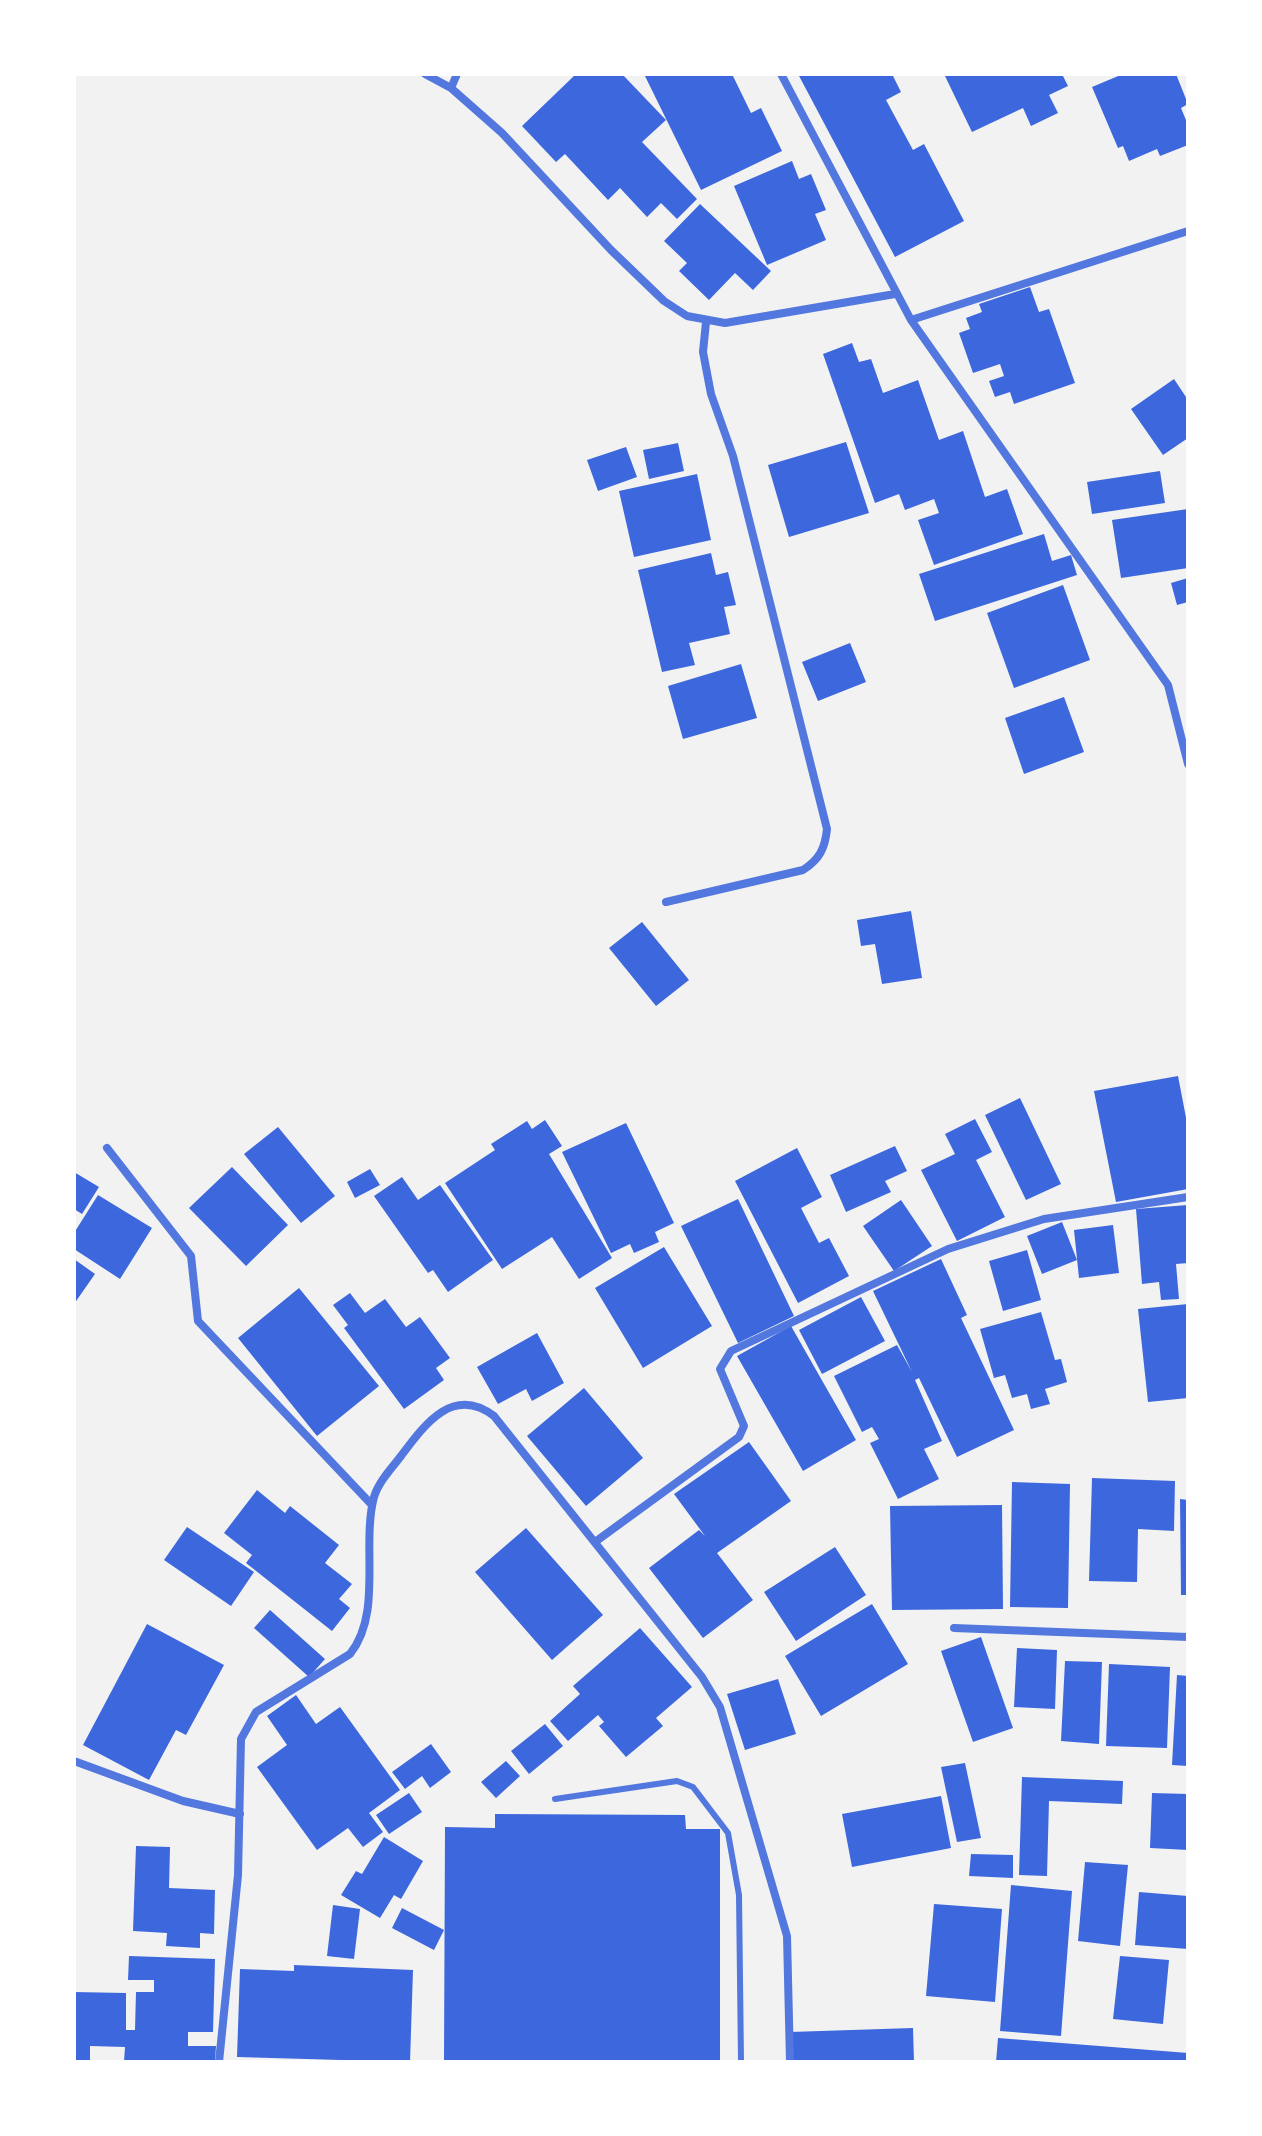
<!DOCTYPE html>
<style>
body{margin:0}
#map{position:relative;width:1262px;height:2136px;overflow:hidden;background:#f2f2f2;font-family:Rubik,sans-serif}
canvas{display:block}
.frame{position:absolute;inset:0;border:76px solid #fff;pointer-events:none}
</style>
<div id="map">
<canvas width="1262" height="2136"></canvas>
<div class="frame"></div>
</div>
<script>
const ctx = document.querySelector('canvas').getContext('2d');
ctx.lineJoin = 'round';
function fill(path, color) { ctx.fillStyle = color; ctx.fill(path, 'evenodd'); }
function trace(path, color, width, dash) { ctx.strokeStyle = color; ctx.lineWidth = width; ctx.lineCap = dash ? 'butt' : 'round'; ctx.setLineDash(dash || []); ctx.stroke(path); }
fill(new Path2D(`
 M576 74H622L666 120 642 142 697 199 677 219 661 203 647 217 620 188 608 200 565 154 556 162 522 126Z
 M644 74H732L751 113 761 108 782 151 701 190Z
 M798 74H892L901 92 886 100 913 150 924 144 964 221 895 257Z
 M944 74H1062L1068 86 1049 95 1058 113 1031 126 1023 108 972 132Z
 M1123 74H1176L1188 104 1181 108 1188 125V145L1160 156 1157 149 1129 161 1123 146 1118 148 1092 87Z
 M792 161 799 179 811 174 826 210 815 214 826 240 767 265 734 186Z
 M700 204 771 271 753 290 735 273 709 300 679 271 687 263 664 241Z
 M1030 287 1039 312 1049 309 1075 383 1014 404 1010 392 995 397 989 381 1004 376 1000 364 973 373 959 333 970 329 966 318 982 312 979 304Z
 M852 343 859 362 871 359 883 393 918 380 939 440 963 431 985 497 1007 489 1023 534 934 565 918 520 939 513 934 499 905 510 899 494 875 503 823 354Z
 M1174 379 1188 400V438L1163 455 1131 409Z
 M846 442 869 513 789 537 768 465Z
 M678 443 684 471 649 479 643 450Z
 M626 447 637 477 598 491 587 460Z
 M1160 471 1165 503 1092 514 1087 482Z
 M697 474 711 540 634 557 619 491Z
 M1188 509V568L1121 578 1112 520Z
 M1044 534 1052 561 1071 555 1077 575 935 621 919 574Z
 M711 553 716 575 728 572 736 605 724 607 730 634 689 643 695 665 662 672 638 570Z
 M1188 578V602L1177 605 1171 583Z
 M1063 585 1090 660 1014 688 987 613Z
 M850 643 866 682 818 701 802 662Z
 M741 664 757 718 683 739 668 686Z
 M1064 697 1084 752 1024 774 1005 718Z
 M911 911 922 978 882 984 875 944 861 946 857 920Z
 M642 922 689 980 656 1006 609 948Z
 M1178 1076 1188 1128V1189L1116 1202 1094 1091Z
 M1020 1098 1061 1184 1026 1200 985 1115Z
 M975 1119 992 1152 976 1160 1005 1217 957 1241 921 1170 955 1154 945 1134Z
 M545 1120 562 1146 549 1154 612 1258 579 1279 552 1237 502 1269 445 1183 495 1150 491 1144 527 1121 532 1129Z
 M626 1123 674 1223 655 1232 659 1242 634 1253 630 1244 611 1253 562 1152Z
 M278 1127 335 1196 301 1223 244 1154Z
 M895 1146 907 1171 885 1181 891 1192 846 1212 830 1175Z
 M797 1148 822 1197 801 1208 819 1243 829 1238 849 1276 798 1303 735 1181Z
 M232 1167 288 1225 246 1266 189 1208Z
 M370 1169 380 1185 355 1198 347 1182Z
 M74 1172 99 1187 82 1214 74 1209Z
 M402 1177 418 1200 440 1185 493 1260 448 1292 433 1270 428 1273 374 1196Z
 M98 1195 152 1228 120 1279 74 1249V1233Z
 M738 1199 794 1316 738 1343 681 1226Z
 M901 1200 932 1246 894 1271 863 1226Z
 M1188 1205V1263L1176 1264 1179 1299 1161 1300 1159 1282 1142 1284 1136 1209Z
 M1062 1222 1077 1260 1042 1274 1027 1236Z
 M1113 1225 1119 1273 1079 1278 1074 1230Z
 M664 1247 712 1326 643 1368 595 1288Z
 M1027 1250 1041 1300 1003 1311 989 1261Z
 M74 1259 95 1274 74 1304Z
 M941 1259 967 1315 961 1318 1014 1430 957 1457 919 1378 915 1380 942 1441 924 1449 939 1479 898 1499 870 1443 879 1439 872 1427 862 1432 834 1376 897 1345 912 1372 873 1291Z
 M299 1288 379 1386 317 1436 238 1338Z
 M350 1293 365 1313 385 1299 406 1327 420 1317 450 1358 436 1368 444 1380 404 1409 344 1328 348 1325 333 1305Z
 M861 1297 885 1341 822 1374 799 1330Z
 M1188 1304V1398L1148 1402 1138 1309Z
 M1041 1312 1055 1360 1061 1359 1067 1382 1045 1389 1050 1404 1031 1409 1027 1394 1012 1398 1005 1375 994 1378 980 1329Z
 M791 1326 856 1440 803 1471 737 1356Z
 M537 1333 564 1383 532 1401 526 1389 498 1404 477 1367Z
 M584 1388 643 1458 586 1506 527 1436Z
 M749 1442 791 1501 717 1553 753 1600 703 1638 649 1568 699 1530 705 1536 674 1494Z
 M1092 1478 1175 1481 1174 1531 1138 1529 1137 1582 1089 1581Z
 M1012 1482 1070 1484 1068 1608 1010 1607Z
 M257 1490 285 1513 290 1506 339 1545 325 1563 352 1584 339 1599 350 1608 332 1631 246 1563 252 1555 224 1533Z
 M1180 1499 1188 1500V1595H1181Z
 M1002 1505 1003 1609 892 1610 890 1506Z
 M187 1527 254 1572 231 1606 164 1560Z
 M526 1528 603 1615 552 1660 475 1572Z
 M835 1547 866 1595 796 1641 764 1592Z
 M872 1604 908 1664 821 1716 785 1656Z
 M270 1610 325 1659 309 1677 254 1628Z
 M147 1624 224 1665 186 1735 176 1730 149 1780 83 1745Z
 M640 1628 692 1687 656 1718 663 1726 626 1757 599 1726 604 1722 598 1715 568 1741 550 1721 580 1694 573 1686Z
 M981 1637 1013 1728 973 1742 941 1651Z
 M1017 1648 1057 1650 1055 1709 1014 1707Z
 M1065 1661 1102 1662 1099 1744 1061 1741Z
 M1109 1664 1170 1667 1167 1748 1106 1746Z
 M1177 1675 1188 1676V1766L1172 1765Z
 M778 1679 796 1734 745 1750 727 1694Z
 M296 1695 316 1724 340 1707 400 1790 369 1813 383 1832 363 1847 348 1828 317 1850 257 1767 287 1745 267 1716Z
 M545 1724 563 1746 529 1774 511 1751Z
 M431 1744 451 1772 430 1788 422 1776 405 1789 392 1772Z
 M506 1761 520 1776 496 1798 481 1782Z
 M965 1763 981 1838 957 1842 941 1767Z
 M1022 1777 1123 1781 1122 1804 1049 1801 1047 1876 1019 1875Z
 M409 1793 422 1812 389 1834 376 1815Z
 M1152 1793 1188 1794V1850L1150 1848Z
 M941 1796 951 1848 852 1867 842 1814Z
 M495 1814 685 1815 686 1829H720V2062H444L445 1827 495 1828Z
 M384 1837 423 1861 401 1899 394 1895 380 1918 341 1895 356 1871 362 1874Z
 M136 1846 170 1847 169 1888 215 1890 214 1934 200 1933V1948L166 1946 167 1933 133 1931Z
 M971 1854 1013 1855V1878L969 1876Z
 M1085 1862 1128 1865 1120 1946 1078 1941Z
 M1011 1885 1072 1891 1061 2036 1000 2031Z
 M1139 1892 1188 1896V1949L1135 1945Z
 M934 1904 1002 1909 995 2002 926 1996Z
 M333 1905 360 1909 354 1959 327 1956Z
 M402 1908 444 1930 434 1950 392 1928Z
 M129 1956 215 1959 213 2032H188V2046H216L215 2062H124L125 2047 90 2046V2062H74V1992L126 1993V2030H135L136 1992H154V1980H128Z
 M1120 1956 1169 1960 1163 2024 1113 2019Z
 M294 1965 413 1970 410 2062 237 2057 240 1969 294 1971Z
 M913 2028 914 2062H792L790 2032Z
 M998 2038 1188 2053V2062H996Z`), '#3d67dc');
trace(new Path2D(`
 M555 1799 677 1781 693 1787 728 1833 739 1895 741 2062`), '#5277de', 6);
trace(new Path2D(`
 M425 74 451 88 502 133 611 250 664 301 687 316 725 323 895 294
 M781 74 911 320 1168 685 1188 764
 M451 88 457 74
 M911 320 1188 231
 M666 902 803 870C820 859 825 848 827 829L733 456 711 394 703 352 706 322
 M107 1148 191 1256 198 1321 372 1505
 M595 1542 739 1437 744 1426 720 1369 731 1351 948 1249 1044 1219 1188 1197
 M954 1628 1188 1637
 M74 1761 183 1801 240 1814
 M219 2062 238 1875 241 1739 256 1712 350 1654C383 1613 361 1546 374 1497 379 1481 392 1468 401 1456 425 1424 453 1385 494 1416L702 1677 720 1707 787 1936 790 2062`), '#5277de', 8);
</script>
